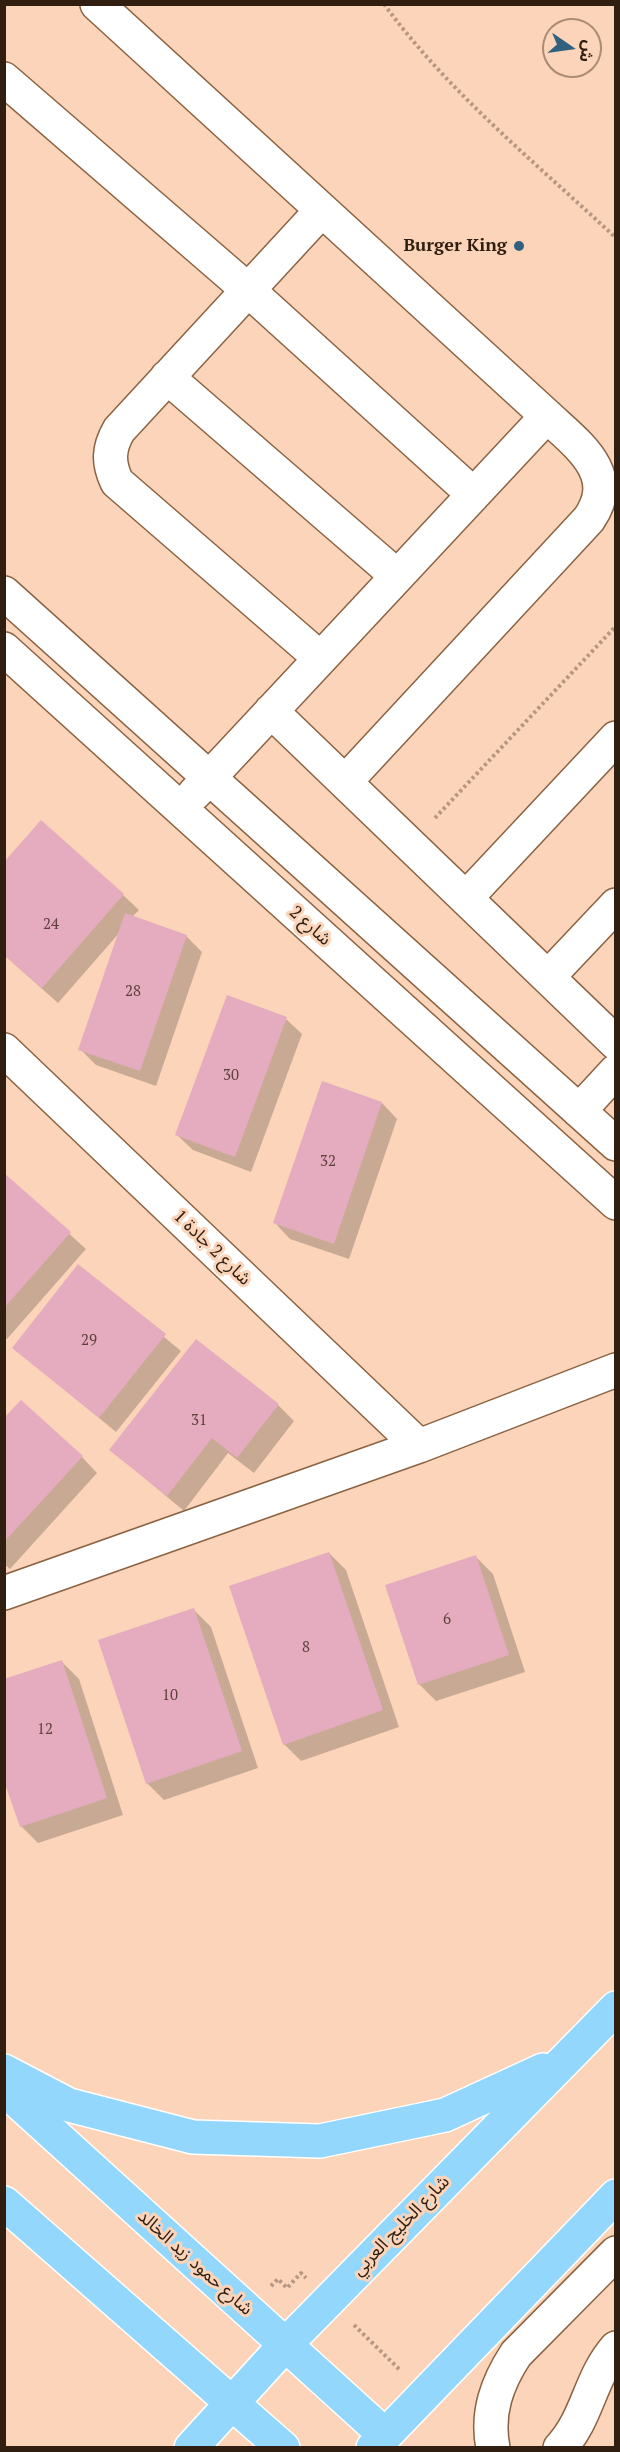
<!DOCTYPE html>
<meta charset="utf-8">
<style>
body{margin:0}
#map{position:relative;width:620px;height:2452px;overflow:hidden;background:#fbd4b9;font-family:"PT Serif","Noto Sans Arabic",serif}
canvas{display:block}
.frame{position:absolute;inset:0;border:6px solid #301e11;pointer-events:none}
.north{position:absolute;left:542px;top:18px;width:60px;height:60px;box-sizing:border-box;background:#fbd4b9;border:2px solid #aa8b76;border-radius:50%;rotate:103deg;font-size:16px;font-weight:700;line-height:24px;text-align:center;color:#301e11}
.north::after{content:'';display:block;margin:auto;width:21px;height:27px;background:#30617f;clip-path:polygon(50% 0,100% 100%,50% 72%,0 100%)}
</style>
<div id="map">
<canvas width="620" height="2452"></canvas>
<div class="frame"></div>
<div class="north">ش</div>
</div>
<script>
const ctx = document.querySelector('canvas').getContext('2d');
ctx.lineJoin = 'round';
function fill(path, color) { ctx.fillStyle = color; ctx.fill(path, 'evenodd'); }
function trace(path, color, width, dash) { ctx.strokeStyle = color; ctx.lineWidth = width; ctx.lineCap = dash ? 'butt' : 'round'; ctx.setLineDash(dash || []); ctx.stroke(path); }
function label(font, color, halo, rows, align = 'center') {
  ctx.font = font + ' "PT Serif","Noto Sans Arabic",serif'; ctx.lineWidth = 6; ctx.setLineDash([]); ctx.textBaseline = 'middle'; ctx.strokeStyle = halo; ctx.fillStyle = color; for (const [text, x, y, turn = 0] of rows) {
    ctx.save(); ctx.translate(x, y); ctx.rotate((+turn || 0) * Math.PI / 180); ctx.textAlign = isNaN(turn) ? turn : align; if (halo) ctx.strokeText(text, 0, 0); ctx.fillText(text, 0, 0); ctx.restore();
  }
}
fill(new Path2D(`
 M123 895 139 910 132 917 186 936 202 952 156 1086 96 1065 80 1049 121 931 58 1003 4 955Z
 M228 997 286 1019 302 1034 251 1172 193 1150 177 1135Z
 M382 1103 397 1119 349 1259 290 1239 275 1223Z
 M4 1175 86 1249 7 1339 4 1336Z
 M78 1266 181 1351 116 1432 14 1348Z
 M196 1341 278 1405 294 1421 254 1473 228 1453 184 1511 111 1450Z
 M4 1420 82 1457 97 1473 10 1569 4 1564Z
 M329 1553 346 1570 399 1727 301 1761 284 1744Z
 M476 1557 493 1574 525 1672 436 1701 419 1684Z
 M194 1610 211 1627 258 1768 164 1800 147 1783Z
 M62 1662 79 1679 123 1815 38 1843 21 1826Z`), '#0003');
fill(new Path2D(`
 M41 820 124 894 42 988 4 955V862Z
 M125 913 187 935 140 1071 78 1050Z
 M227 995 287 1017 235 1157 175 1135Z
 M322 1081 382 1102 334 1244 273 1223Z
 M4 1173 71 1232 4 1308Z
 M78 1264 166 1334 99 1418 12 1348Z
 M196 1339 279 1404 237 1458 212 1438 167 1496 109 1450Z
 M21 1400 83 1456 4 1542V1418Z
 M329 1552 383 1710 283 1745 229 1586Z
 M476 1555 509 1655 418 1685 385 1585Z
 M194 1608 242 1751 146 1784 98 1640Z
 M62 1660 107 1798 20 1827 4 1781V1679Z`), '#e5abbe');
const minor = new Path2D(`
 M97 4 547 416C578 445 620 474 589 519L345 782
 M4 79 248 290 473 494
 M167 377 397 576
 M4 593 616 1144
 M4 649 616 1203
 M320 658 117 482C108 463 108 449 119 430L322 210
 M271 711 616 1043
 M194 794 547 416
 M466 898 616 738
 M548 977 616 905
 M4 1050 419 1446
 M579 1111 616 1071
 M4 1593 419 1446 616 1370
 M493 2448C486 2413 497 2383 516 2354L616 2253
 M560 2448C588 2418 589 2379 616 2348`);
const major = new Path2D(`
 M4 2071 69 2105 193 2137 320 2141 445 2115 543 2070
 M4 2089 385 2435
 M4 2203 283 2448
 M191 2448 285 2345 616 2008
 M373 2448 616 2196`);
trace(minor, '#8b6242', 36);
trace(major, '#fff', 36);
trace(new Path2D(`
 M384 4C449 93 536 163 616 238
 M435 818 616 626
 M271 2286 278 2279 287 2288 301 2273 306 2278
 M354 2325 400 2370`), '#b79781', 4, [3, 3]);
trace(minor, '#fff', 33);
trace(major, '#94d7fd', 33);
for (const [x, y, r, color] of [
 [519,246,6,"#30617f"]
]) { const dot = new Path2D(); dot.arc(x, y, r, 0, 2 * Math.PI); ctx.fillStyle = color; ctx.fill(dot); trace(dot, '#fbd4b9', 2); }
label('15px', '#5d413c', null, [
 ["24",51,925],
 ["28",133,992],
 ["30",231,1076],
 ["32",328,1162],
 ["29",89,1341],
 ["31",199,1421],
 ["6",447,1620],
 ["8",306,1648],
 ["10",170,1696],
 ["12",45,1730]
]);
label('bold 18px', '#301e11', '#fbd4b9', [
 ["Burger King",507,246]
], 'right');
label('18px', '#301e11', '#fbd4b9', [
 ["شارع 2",310,926,42],
 ["شارع 2 جادة 1",212,1248,44],
 ["شارع الخليج العربي",401,2226,-46],
 ["شارع حمود زيد الخالد",195,2263,42]
]);
</script>
